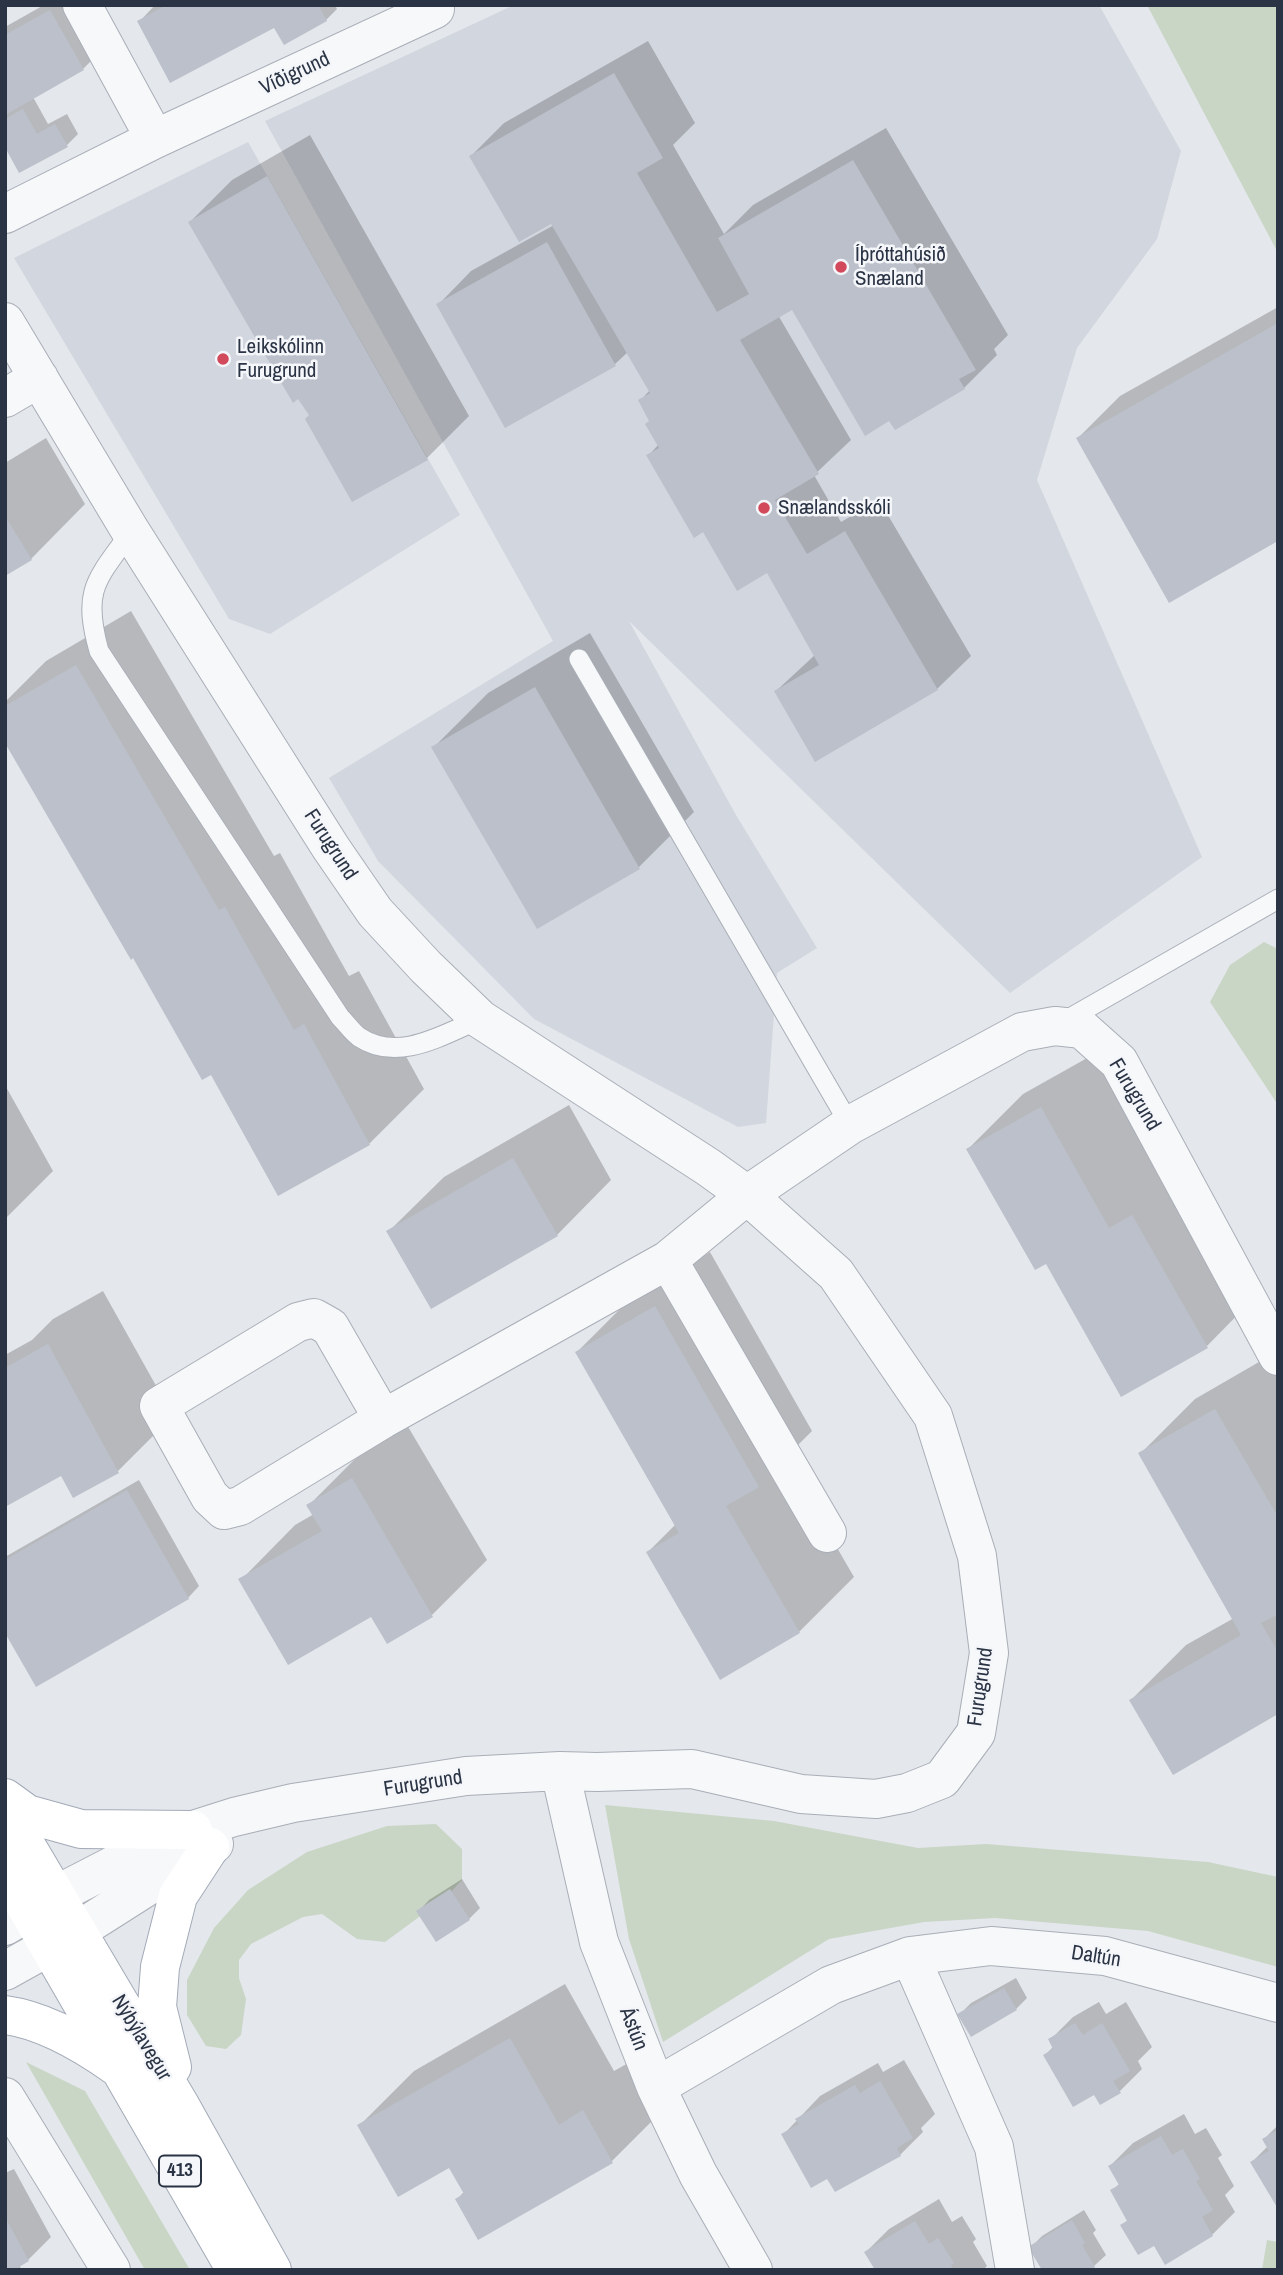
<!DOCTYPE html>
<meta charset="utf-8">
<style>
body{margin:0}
#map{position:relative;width:1283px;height:2275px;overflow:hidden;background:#e4e7ec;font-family:"Archivo Narrow",sans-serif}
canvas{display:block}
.frame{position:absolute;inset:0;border:7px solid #2b3445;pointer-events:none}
</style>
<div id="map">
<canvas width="1283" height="2275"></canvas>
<div class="frame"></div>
</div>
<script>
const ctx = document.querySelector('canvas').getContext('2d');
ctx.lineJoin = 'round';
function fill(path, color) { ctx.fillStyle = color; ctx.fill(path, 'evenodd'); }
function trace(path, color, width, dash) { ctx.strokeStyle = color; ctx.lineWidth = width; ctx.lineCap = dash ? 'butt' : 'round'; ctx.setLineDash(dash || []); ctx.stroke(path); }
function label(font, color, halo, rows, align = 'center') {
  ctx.font = font + ' "Archivo Narrow",sans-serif'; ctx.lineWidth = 5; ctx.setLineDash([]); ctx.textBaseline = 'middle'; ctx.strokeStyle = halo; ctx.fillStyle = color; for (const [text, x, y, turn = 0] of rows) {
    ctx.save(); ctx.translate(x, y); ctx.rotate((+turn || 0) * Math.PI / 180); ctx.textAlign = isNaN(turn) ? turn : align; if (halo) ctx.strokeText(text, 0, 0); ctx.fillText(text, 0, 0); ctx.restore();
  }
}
fill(new Path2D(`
 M514 5H1099L1181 151 1157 239 1077 348 1037 480 1202 857 1010 993 629 621 736 815 817 948 777 973 766 1123 738 1127 534 1019 378 861 329 778 553 641 265 121Z
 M248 142 460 515 270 634 229 619 14 258Z`), '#d2d6de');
fill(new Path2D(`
 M1147 5H1278V253Z
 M1264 942 1278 949V1105L1210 1002 1230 965Z
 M605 1805 774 1821 918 1848 986 1844 1208 1862 1278 1877V1967L1148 1931 995 1918 924 1922 829 1939 663 2042 629 1939Z
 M436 1824 462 1849V1880L445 1898 385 1942 357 1939 322 1914 303 1917 251 1944 239 1960V1978L246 1999 241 2035 226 2049 206 2046 187 2015V1980L214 1928 248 1890 307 1852 387 1826Z
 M26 2062 85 2091 190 2270H145Z
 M1267 2240 1278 2242V2270H1262Z`), '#c9d6c5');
fill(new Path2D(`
 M44 5H83L106 46 83 69 33 97 48 124 67 114 78 134 67 145 5 150V27Z
 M155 5H335L337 9 326 20 275 25 140 21Z
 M648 41 695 123 673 145 724 234 753 205 886 128 1008 335 994 349 997 355 964 388 792 307 778 315 851 440 814 475 841 522 879 500 971 656 937 689 776 691 816 654 768 571 704 530 648 456 659 444 651 420 640 401 650 390 628 352 615 364 438 305 471 271 554 225 471 156 504 123Z
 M310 135 469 416 427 458 311 415 190 222 232 180Z
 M1278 307V539L1078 438 1120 396Z
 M46 438 85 504 31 559 5 574V463Z
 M131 611 274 856 280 853 349 976 359 971 424 1089 369 1144 212 1073 134 955 5 740V702L46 661Z
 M590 633 694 812 639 867 537 927 433 748 488 693Z
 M1096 1053 1261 1291 1207 1346 1046 1261 968 1149 1023 1094Z
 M5 1085 53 1171 5 1219Z
 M569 1105 611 1180 557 1235 389 1231 444 1177Z
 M710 1252 812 1431 785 1458 854 1577 799 1632 648 1552 676 1524 577 1352 632 1297Z
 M103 1291 173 1416 118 1471 61 1474 5 1505V1355L32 1340 53 1319Z
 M1271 1355 1278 1368V1712L1131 1700 1186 1645 1234 1618 1140 1454 1195 1399Z
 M407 1425 487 1560 432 1615 241 1580 295 1525 314 1514 309 1505 364 1450Z
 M139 1480 199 1586 188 1598 5 1630V1557Z
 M462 1879 480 1908 469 1919 418 1912 429 1900Z
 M1016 1978 1027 1998 1016 2009 960 2014 971 2003Z
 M565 1984 614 2071 639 2057 667 2106 612 2161 479 2237 457 2199 465 2191 449 2165 359 2126 414 2071Z
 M1099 2002 1106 2014 1126 2002 1152 2047 1138 2061 1142 2069 1119 2092H1094L1045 2055 1054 2046 1050 2040 1073 2017Z
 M904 2060 935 2114 921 2128 923 2132 900 2155 828 2177 783 2135 820 2096 878 2063 883 2072Z
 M1184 2114 1195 2134 1206 2128 1222 2155 1218 2158 1234 2186 1225 2195 1235 2212 1212 2235 1154 2243 1122 2225 1128 2220 1112 2191 1120 2183 1110 2166 1133 2143Z
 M1278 2125V2205L1252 2162 1268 2146 1264 2139Z
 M14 2169 51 2237 28 2260 19 2265 22 2270H5V2173Z
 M939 2199 952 2222 962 2216 976 2239 973 2242 987 2266 983 2270H874L876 2268 866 2252 889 2229Z
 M1084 2210 1096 2230 1093 2233 1106 2255 1094 2266 1088 2270 1031 2247 1042 2236Z`), '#0003');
fill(new Path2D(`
 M167 5H318L327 21 284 45 274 28 170 83 137 21Z
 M50 10 84 70 5 115V35Z
 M614 73 663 158 637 173 717 312 749 294 718 238 853 160 976 370 959 379 965 389 895 430 889 421 865 436 792 310 740 340 819 474 775 500 807 554 845 531 938 690 815 762 774 691 819 665 767 573 737 591 703 532 694 538 646 455 659 448 645 424 649 421 638 400 650 393 551 224 519 242 469 156Z
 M23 109 37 134 55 124 68 147 19 173 7 151 5 152V119Z
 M267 176 428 460 352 502 305 419 309 415 298 399 293 403 188 222Z
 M547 242 616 366 505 428 436 304Z
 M1278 323V541L1169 603 1076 438Z
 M5 516 32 560 5 576Z
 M76 665 219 910 225 907 294 1030 304 1024 370 1145 278 1196 211 1075 202 1080 133 958 131 960 5 743V706Z
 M535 687 640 869 537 929 431 747Z
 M1041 1107 1109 1228 1132 1215 1208 1348 1121 1397 1046 1264 1035 1270 966 1149Z
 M513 1158 558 1236 431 1309 386 1231Z
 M655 1306 759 1487 726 1506 800 1633 720 1680 646 1552 679 1533 575 1352Z
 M48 1344 119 1473 73 1498 61 1476 5 1507V1368Z
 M1215 1409 1278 1517V1614L1261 1623 1278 1652V1714L1173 1775 1129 1700 1241 1635 1138 1453Z
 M352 1478 433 1617 387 1644 371 1617 288 1665 238 1579 322 1531 306 1505Z
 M127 1490 189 1599 36 1687 5 1633V1560Z
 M450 1889 470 1920 436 1942 416 1911Z
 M1004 1988 1017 2010 971 2037 957 2014Z
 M1075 2023 1083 2035 1102 2023 1130 2071 1113 2081 1121 2093 1100 2105 1094 2095 1073 2107 1043 2055 1053 2049 1048 2039Z
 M510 2038 559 2125 583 2110 613 2163 478 2240 455 2199 464 2194 449 2168 398 2197 357 2125Z
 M880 2081 913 2138 897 2148 901 2156 835 2192 827 2179 811 2188 781 2134 799 2124 795 2119 855 2085 860 2093Z
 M1278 2130V2209L1250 2162 1269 2151 1262 2139Z
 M1161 2136 1172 2155 1183 2149 1200 2179 1196 2181 1213 2210 1202 2217 1213 2236 1165 2265 1154 2246 1138 2255 1120 2225 1127 2221 1110 2190 1119 2185 1108 2166Z
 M5 2217 29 2261 14 2270H5Z
 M1072 2220 1085 2243 1082 2245 1095 2267 1091 2270H1042L1028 2247Z
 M915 2221 929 2244 938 2238 954 2263 951 2265 953 2270H875L864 2252Z`), '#bbc0ca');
const service = new Path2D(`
 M131 532C96 580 82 590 99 651L340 1017C346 1023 352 1032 359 1037 398 1063 442 1035 480 1019
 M579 659 850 1125
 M1063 1022 1278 899`);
const minor = new Path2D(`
 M82 5 155 139
 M5 214 155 139 435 9 433 5
 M5 322 131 532 331 848 375 912 426 967 480 1019 708 1167 747 1195 836 1274 933 1416 977 1556 989 1653 976 1733 942 1779 907 1793 876 1799 801 1794 692 1769 597 1772 560 1771 466 1776 293 1803 234 1817 193 1830 147 1848 56 1895
 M5 398 39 378
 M668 1260 827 1533
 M383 1419 330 1327 314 1318 298 1322 159 1406 210 1497 224 1510 240 1506 383 1419 668 1260 747 1195 850 1125 1022 1032 1055 1026 1082 1029 1119 1062 1278 1356
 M560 1771 599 1942 656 2087 698 2174 753 2270
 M77 1931 214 1844
 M910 1956 994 2147 1015 2270
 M656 2087 831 1985 910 1956 991 1946 1105 1956 1278 2003
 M5 2097 111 2270`);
const tertiary = new Path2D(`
 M5 1926 56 1895
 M5 1971 77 1931`);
const primary = new Path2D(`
 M5 1798 27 1814 81 1829 193 1830
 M5 1810 181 2107 272 2270
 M5 1870 236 2270
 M5 2015C43 2020 86 2045 117 2067
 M172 2067 157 2007 160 1967 178 1896 210 1847`);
trace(service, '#a9aeb7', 21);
trace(minor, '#a9aeb7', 40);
trace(tertiary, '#a9aeb7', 40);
trace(primary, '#a3abb8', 40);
trace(service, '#f7f8fa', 19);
trace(minor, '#f7f8fa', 38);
trace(tertiary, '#f7f8fa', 38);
trace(primary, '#fff', 38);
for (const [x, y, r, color] of [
 [841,267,7,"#d1495b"],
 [223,359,7,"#d1495b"],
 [764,508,7,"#d1495b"]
]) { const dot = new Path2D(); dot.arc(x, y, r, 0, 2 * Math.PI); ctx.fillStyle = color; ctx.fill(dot); trace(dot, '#f4f6f9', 2.5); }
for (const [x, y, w] of [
 [180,2171,42]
]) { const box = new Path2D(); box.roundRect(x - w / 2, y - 15.5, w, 31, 5); ctx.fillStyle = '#f4f6f9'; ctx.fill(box); trace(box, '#2b3445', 2); }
label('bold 19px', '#2b3445', null, [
 ["413",180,2171]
]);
label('21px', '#2b3445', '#f4f6f9', [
 ["Víðigrund",295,74,-25],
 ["Furugrund",330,845,57],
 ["Furugrund",1134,1095,59],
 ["Furugrund",981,1687,-82],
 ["Furugrund",423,1784,-9],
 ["Daltún",1096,1957,9],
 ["Ástún",633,2029,69],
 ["Nýbýlavegur",141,2038,59]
]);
label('21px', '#2b3445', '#f4f6f9', [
 ["Íþróttahúsið",855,255],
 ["Snæland",855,279],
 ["Leikskólinn",237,347],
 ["Furugrund",237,371],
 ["Snælandsskóli",778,508]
], 'left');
</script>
